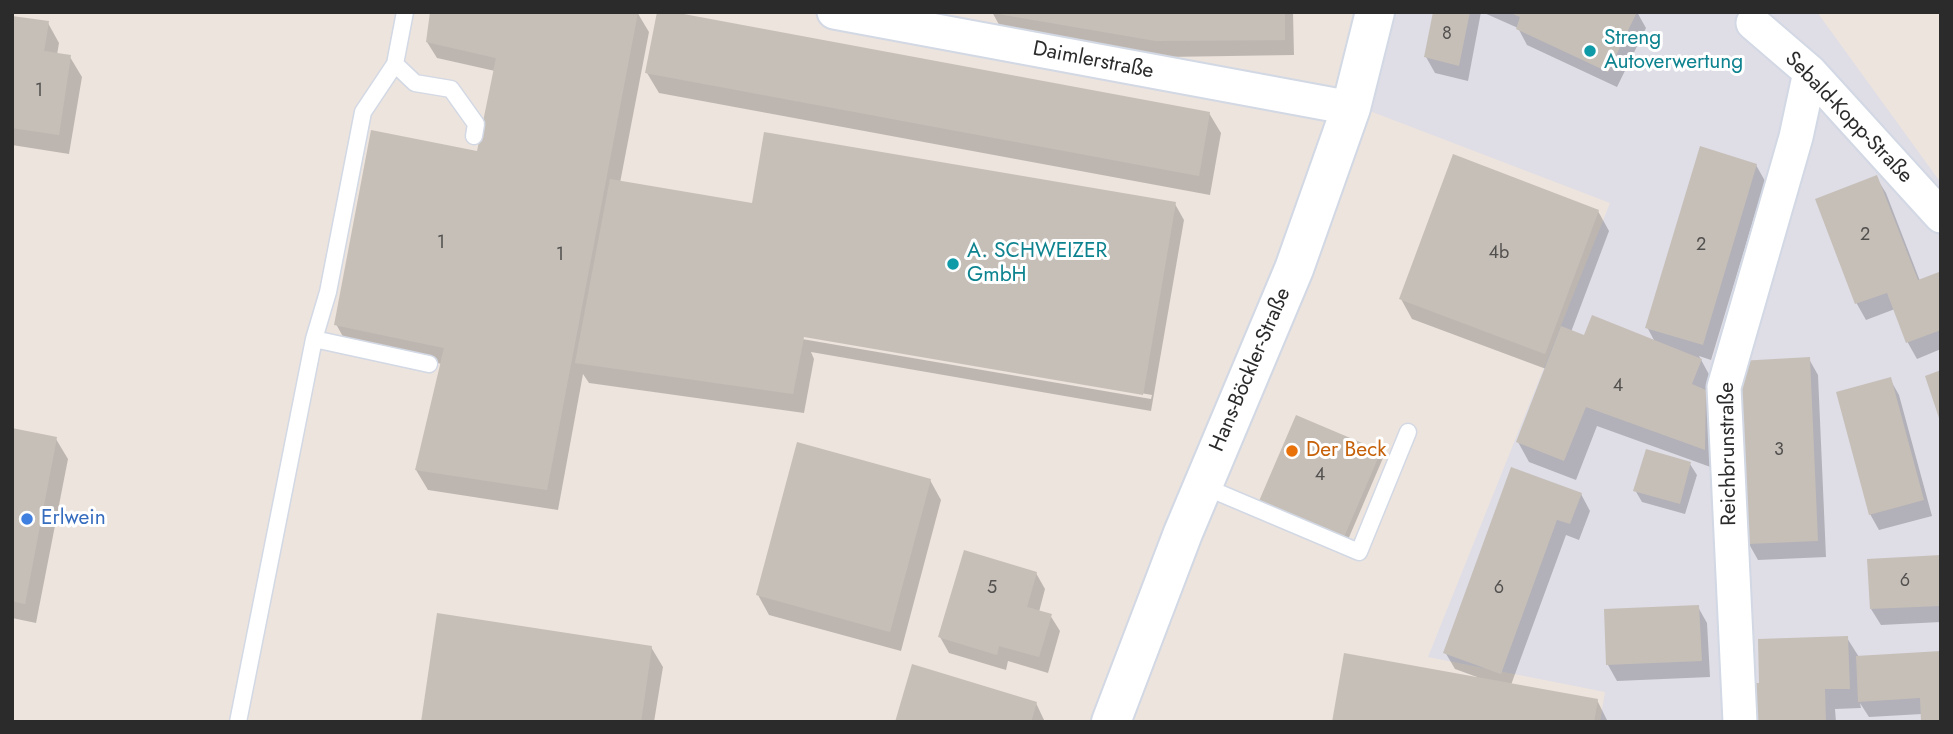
<!DOCTYPE html>
<meta charset="utf-8">
<style>
body{margin:0}
#map{position:relative;width:1953px;height:734px;overflow:hidden;background:#ede4dd;font-family:Jost,sans-serif}
canvas{display:block}
.frame{position:absolute;inset:0;border:14px solid #2b2b2b;pointer-events:none}
</style>
<div id="map">
<canvas width="1953" height="734"></canvas>
<div class="frame"></div>
</div>
<script>
const ctx = document.querySelector('canvas').getContext('2d');
ctx.lineJoin = 'round';
function fill(path, color) { ctx.fillStyle = color; ctx.fill(path, 'evenodd'); }
function trace(path, color, width, dash) { ctx.strokeStyle = color; ctx.lineWidth = width; ctx.lineCap = dash ? 'butt' : 'round'; ctx.setLineDash(dash || []); ctx.stroke(path); }
function label(font, color, halo, rows, align = 'center') {
  ctx.font = font + ' Jost,sans-serif'; ctx.lineWidth = 6; ctx.setLineDash([]); ctx.textBaseline = 'middle'; ctx.strokeStyle = halo; ctx.fillStyle = color; for (const [text, x, y, turn = 0] of rows) {
    ctx.save(); ctx.translate(x, y); ctx.rotate((+turn || 0) * Math.PI / 180); ctx.textAlign = isNaN(turn) ? turn : align; if (halo) ctx.strokeText(text, 0, 0); ctx.fillText(text, 0, 0); ctx.restore();
  }
}
fill(new Path2D(`
 M1376 12H1817L1941 183V722H1600L1605 692 1428 657 1610 203 1354 105Z`), '#dfdde6');
fill(new Path2D(`
 M637 12 649 32 620 183 751 205 1175 204 1184 220 1151 411 811 352 814 359 804 413 589 383 583 374 558 510 428 490 416 470 442 364 347 344 336 324 479 153 495 71 437 58 427 42ZM802 335 1152 395 1151 399 802 339Z
 M992 12H1293L1294 55 1166 57 1002 30Z
 M1434 12H1481L1468 81 1435 73 1426 57Z
 M1482 12H1637L1646 28 1617 87 1527 45 1518 28Z
 M12 17 48 23 59 43 57 55 70 57 82 77 69 154 12 145Z
 M647 73 1209 113 1221 133 1210 195 659 93Z
 M1756 165 1765 181 1711 360 1699 356 1712 380 1707 394 1717 411 1716 469 1597 426 1576 480 1529 462 1518 442 1546 369 1412 319 1401 299 1598 211 1609 231 1571 332 1585 337 1655 342 1647 327Z
 M1876 177 1886 193 1920 281 1941 279V349L1917 359 1908 343 1895 309 1866 320 1857 304 1817 200Z
 M1809 359 1818 375 1826 557 1758 560 1749 544Z
 M1890 379 1899 395 1932 516 1879 530 1870 514Z
 M12 430 56 439 68 459 36 623 12 618Z
 M1380 453 1383 458 1347 542 1264 506 1261 500Z
 M1690 464 1697 475 1685 514 1642 502 1635 490Z
 M1512 469 1581 494 1590 511 1579 540 1566 535 1511 685 1597 700 1608 722H1333L1477 679V677L1455 669 1445 652Z
 M930 480 941 500 901 651 769 615 758 595Z
 M1941 557V622L1881 625 1871 609Z
 M1036 573 1045 589 1039 612 1050 615 1060 631 1048 673 1008 661 1006 670 949 653 940 637Z
 M1698 607 1707 623 1710 677 1617 681 1608 665 1606 611Z
 M1847 638 1859 657 1941 653 1922 714 1869 717 1860 703 1861 708 1835 709 1836 722H1748L1761 684Z
 M651 647 663 667 654 722H423Z
 M1036 703 1045 722H897Z`), '#0003');
fill(new Path2D(`
 M430 12H638L547 490 415 470 444 348 334 325 371 130 477 151 496 58 426 42Z
 M657 12H673L1210 112 1199 176 645 73Z
 M987 12H1285V40L1156 41Z
 M1433 12H1470L1459 66 1424 57Z
 M1508 12H1637L1608 72 1516 29 1520 17Z
 M12 16 49 21 44 51 71 55 59 135 12 128Z
 M764 132 1176 202 1143 395 804 337 793 394 575 363 610 179 752 203Z
 M1700 146 1757 164 1703 345 1645 328Z
 M1453 154 1599 210 1545 354 1399 299Z
 M1877 175 1918 280 1939 272 1941 277V330L1906 343 1887 293 1855 304 1815 199Z
 M1592 315 1702 359 1692 384 1706 390 1705 450 1586 407 1564 461 1516 442 1561 326 1584 335Z
 M1810 357 1818 541 1748 544 1739 361Z
 M1941 370V421H1940L1925 376Z
 M1891 377 1924 500 1869 515 1836 392Z
 M1296 415 1381 451 1344 537 1259 501Z
 M12 428 57 437 25 604 12 601Z
 M797 442 931 479 890 632 756 595Z
 M1646 449 1691 462 1680 504 1633 491Z
 M1511 467 1582 493 1570 524 1557 520 1501 674 1443 653Z
 M964 550 1037 572 1027 607 1052 614 1039 657 999 646 997 655 938 637Z
 M1941 555V606L1870 609 1867 559Z
 M1699 605 1702 661 1606 665 1604 609Z
 M437 613 652 646 641 722H421Z
 M1848 636 1850 689H1825L1826 722H1746L1745 683H1759L1758 639Z
 M1941 651V722H1921L1920 698 1858 702 1856 656Z
 M1344 653 1598 699 1594 722H1332Z
 M912 664 1037 702 1031 722H895Z`), '#c6bfb8');
const service = new Path2D(`
 M395 64 415 83 451 89 476 124 474 136
 M314 339 429 364
 M1203 486 1359 552 1408 432
 M238 722 314 339 328 292 363 112 395 64 405 12`);
const minor = new Path2D(`
 M834 12 1351 108
 M1753 23 1810 72 1941 216
 M1740 722 1724 387 1796 137 1810 72`);
const tertiary = new Path2D(`
 M1111 722 1183 533 1294 269 1351 108 1375 12`);
trace(service, '#d2d8e4', 19);
trace(minor, '#d2d8e4', 37);
trace(tertiary, '#d2d8e4', 42);
trace(service, '#fff', 16);
trace(minor, '#fff', 33);
trace(tertiary, '#fff', 38);
for (const [x, y, r, color] of [
 [1590,51,7,"#0f9aa8"],
 [953,264,7,"#0f9aa8"],
 [1292,451,7,"#e8710a"],
 [27,519,7,"#3f7fe0"]
]) { const dot = new Path2D(); dot.arc(x, y, r, 0, 2 * Math.PI); ctx.fillStyle = color; ctx.fill(dot); trace(dot, '#fff', 2.5); }
label('18px', '#52504e', null, [
 ["8",1447,35],
 ["1",39,92],
 ["2",1865,236],
 ["1",441,244],
 ["2",1701,246],
 ["4b",1499,254],
 ["1",560,256],
 ["4",1618,387],
 ["3",1779,451],
 ["4",1320,476],
 ["6",1905,582],
 ["5",992,589],
 ["6",1499,589]
]);
label('21px', '#0d838f', '#fff', [
 ["Streng",1604,39],
 ["Autoverwertung",1604,63],
 ["A. SCHWEIZER",967,252],
 ["GmbH",967,276]
], 'left');
label('21px', '#2b2b2b', '#fff', [
 ["Daimlerstraße",1093,61,11],
 ["Sebald-Kopp-Straße",1848,118,46],
 ["Hans-Böckler-Straße",1251,370,-67],
 ["Reichbrunstraße",1729,454,-91]
]);
label('21px', '#c56008', '#fff', [
 ["Der Beck",1306,451]
], 'left');
label('21px', '#366cbe', '#fff', [
 ["Erlwein",41,519]
], 'left');
</script>
